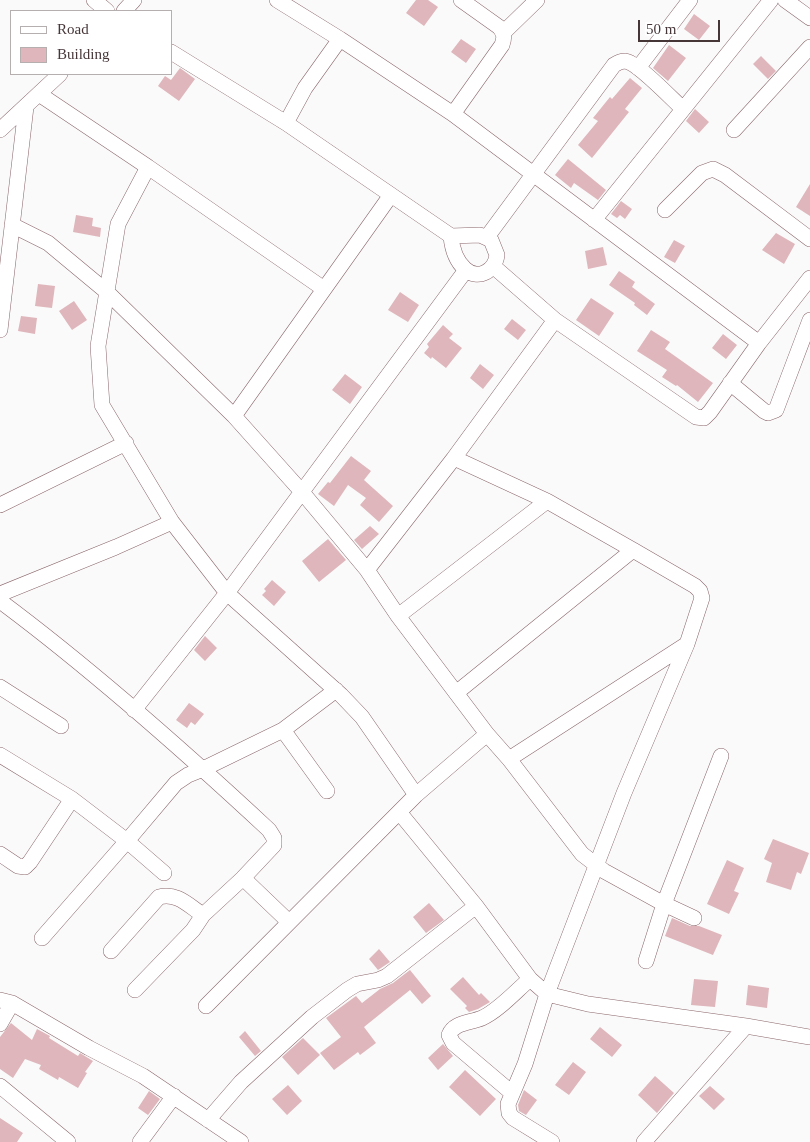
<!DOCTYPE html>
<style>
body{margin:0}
#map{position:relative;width:810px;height:1142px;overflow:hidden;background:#fafafa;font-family:"Times New Roman",serif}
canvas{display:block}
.legend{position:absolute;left:10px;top:10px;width:162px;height:65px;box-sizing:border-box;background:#fff;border:1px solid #b5afaf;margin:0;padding:6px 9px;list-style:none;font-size:15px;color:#463638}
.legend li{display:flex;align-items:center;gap:10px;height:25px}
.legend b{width:25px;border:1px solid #b5afaf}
.scale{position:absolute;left:638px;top:20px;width:82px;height:22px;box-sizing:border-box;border:2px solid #463638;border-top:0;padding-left:6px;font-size:15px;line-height:18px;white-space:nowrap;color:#463638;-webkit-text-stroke:4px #fff;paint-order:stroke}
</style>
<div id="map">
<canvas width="810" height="1142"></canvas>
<ul class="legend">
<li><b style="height:6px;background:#fff"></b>Road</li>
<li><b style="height:14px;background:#dfb6bb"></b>Building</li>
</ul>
<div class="scale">50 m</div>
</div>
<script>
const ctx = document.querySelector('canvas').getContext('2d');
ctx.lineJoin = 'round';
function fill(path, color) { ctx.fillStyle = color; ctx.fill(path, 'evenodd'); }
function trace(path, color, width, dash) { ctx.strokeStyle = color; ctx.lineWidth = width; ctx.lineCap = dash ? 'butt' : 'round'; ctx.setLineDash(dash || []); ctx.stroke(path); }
fill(new Path2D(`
 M416 0H428L438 7 424 26 406 13Z
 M694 14 710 26 699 40 684 29Z
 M461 39 476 49 466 63 451 52Z
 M669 45 686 58 668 81 653 68Z
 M761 56 776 71 768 79 753 64Z
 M180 68 195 79 179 101 158 86 165 76 171 80Z
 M630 78 642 88 625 109 629 112 592 158 578 145 598 121 593 118 610 97 612 99Z
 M695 109 709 122 699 133 686 121Z
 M568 159 606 190 598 200 574 183 571 188 555 175Z
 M810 184V216L796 207Z
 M621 201 632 209 625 219 620 215 617 218 611 214Z
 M76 215 93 218 92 226 101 228 100 237 73 232Z
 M776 233 795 244 784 264 762 250Z
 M674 240 685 246 675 263 664 257Z
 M603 247 607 265 588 269 585 251Z
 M619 271 635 282 632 287 655 304 647 315 634 305 635 303 609 285Z
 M38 284 55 286 52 308 35 306Z
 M400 292 419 305 408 322 388 310Z
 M591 298 614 313 599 336 576 320Z
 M74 301 87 320 72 330 59 311Z
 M21 316 37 318 35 334 18 331Z
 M512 319 526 330 518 340 504 329Z
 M443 325 453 334 449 338 462 348 446 368 432 357 431 359 424 353 429 347 427 344Z
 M651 330 670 342 665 349 713 383 698 402 677 385 676 386 662 377 667 370 637 351Z
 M723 334 737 345 726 359 712 348Z
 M480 364 494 375 483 389 470 378Z
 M345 374 362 387 350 404 332 390Z
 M351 456 371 471 364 480 393 506 379 522 360 505 366 498 348 485 334 506 318 494 328 482 330 483Z
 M370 526 379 534 362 549 354 540Z
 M328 539 346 560 319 582 302 561Z
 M272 580 286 592 274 606 262 595 266 591 264 589Z
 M205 636 217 648 205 661 194 650Z
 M189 703 204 714 195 725 191 722 187 728 176 720Z
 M773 839 809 853 801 874 797 872 791 890 766 882 772 863 764 859Z
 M727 860 744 868 734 891 739 893 729 914 707 904Z
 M429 903 444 920 426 933 413 917Z
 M672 918 690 926H699L722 935 713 955 665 936Z
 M379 949 390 962 378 970 369 959Z
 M410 970 431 996 422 1004 410 990 364 1027 376 1043 360 1055 358 1052 334 1070 320 1053 341 1037 326 1018 356 996 362 1003 380 989 393 983Z
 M463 977 479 995 481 993 490 1002 478 1009 469 1012 465 1008 467 1006 450 989Z
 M694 979 718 981 715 1007 691 1005Z
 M748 985 769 988 767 1008 746 1005Z
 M11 1023 32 1040 37 1029 50 1036 49 1038 78 1056 80 1053 93 1061 85 1072 87 1073 78 1088 59 1077 58 1080 39 1069 41 1065 25 1059 13 1078 0 1069V1037Z
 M600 1027 622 1045 612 1057 590 1039Z
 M245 1031 261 1051 255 1056 239 1037Z
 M303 1038 320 1055 298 1075 282 1057Z
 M443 1044 453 1056 438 1070 428 1058Z
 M573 1062 586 1072 569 1095 555 1085Z
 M465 1070 496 1099 480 1116 449 1087Z
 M655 1076 674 1093 657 1113 638 1095Z
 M288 1085 302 1101 287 1115 272 1099Z
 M710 1086 725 1099 714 1110 699 1096Z
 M524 1090 537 1100 526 1115 519 1111 518 1105Z
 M149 1091 160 1099 148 1115 138 1108Z
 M0 1118 23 1133 17 1142H0Z`), '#dfb6bb');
const minor = new Path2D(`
 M94 0 107 11
 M277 0 340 39 453 114 759 343
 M785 0 810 18
 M124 11 134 0
 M504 32 537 0
 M171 52 286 123 451 236 480 235 491 240 497 255C495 271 478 281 465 269 455 260 452 248 451 236
 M638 68 690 0
 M39 94 148 167 118 224 98 346 102 405 172 522 227 593 466 270
 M453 114 502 45C505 37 504 33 499 27L461 0
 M286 123 305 88 340 39
 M0 130 60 74
 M734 130 810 47
 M148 167 324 289
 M665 210 702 173 713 169 725 175 810 239
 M594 220 771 0
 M12 225 48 243 107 292 234 416 302 492 367 570 398 616 487 734 509 759 582 854 604 871 664 904 694 918
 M487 237 614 65C617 63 620 61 625 61 637 62 672 99 683 109
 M493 266 555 320 696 417 704 418 710 412 759 343 810 278
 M0 330 26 107
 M730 383 764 411 768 413 776 410 810 320
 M234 416 391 195
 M0 505 126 443
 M367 570 454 458
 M0 594 116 547 172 522
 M0 601C94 671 183 750 269 830L274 838V845L243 878 203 915C189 906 177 892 159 897L111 951
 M398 616 547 501
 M0 687 61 726
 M456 693 633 550 547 501 454 458 555 320
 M134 710 227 593 341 695 362 717 416 795
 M0 755 72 799 30 862 25 867 18 866 0 854
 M509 759 687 644
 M327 791 283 730 336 690
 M72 799 127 841 164 873
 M399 812 476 906 530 979 547 994 588 1004 746 1026 810 1037
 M243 878 289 922
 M42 938 127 841 176 783 188 775 203 769 283 730
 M646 961 664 904 721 756
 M135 990 193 930 203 915
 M0 1000 12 1003 89 1048 143 1076 241 1142
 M206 1006 416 795 487 734
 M0 1024 12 1003
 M0 1086 68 1142
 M512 1093 453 1043 449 1035C454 1022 470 1023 482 1018 498 1011 516 991 530 979
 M208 1120 241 1082 312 1017 347 990 357 984 378 980 387 976 476 906
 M140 1142 174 1096
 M552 1142 513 1118 509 1113 508 1104 525 1064 547 994 624 793 687 644 702 598 700 591 695 586 633 550
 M644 1142 746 1026`);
trace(minor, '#8b666b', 16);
trace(minor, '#fff', 15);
</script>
